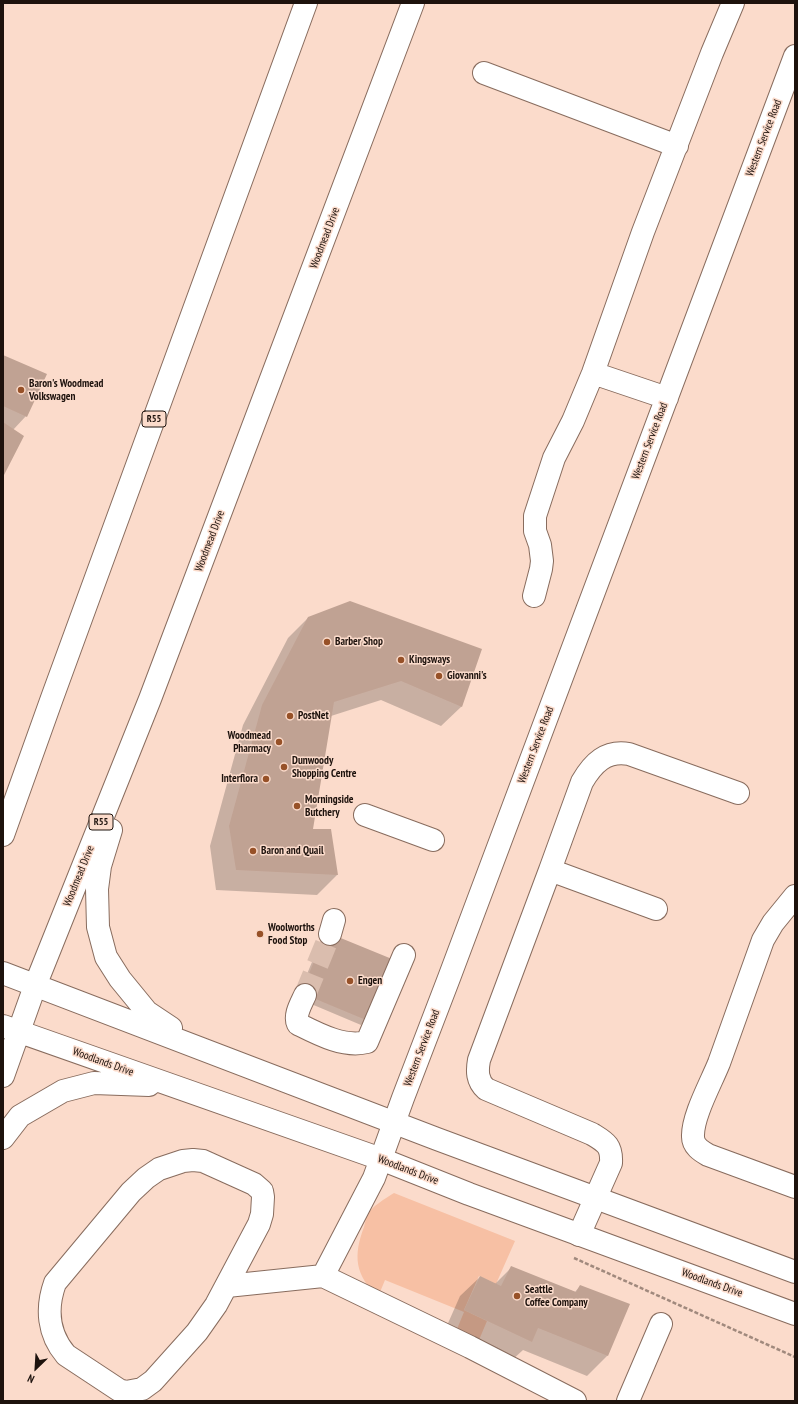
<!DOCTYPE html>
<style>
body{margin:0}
#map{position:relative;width:798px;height:1404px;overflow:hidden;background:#fbdbcb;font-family:"PT Sans Narrow",sans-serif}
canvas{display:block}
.frame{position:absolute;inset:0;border:4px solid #1d120d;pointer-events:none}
.north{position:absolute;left:16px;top:1348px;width:40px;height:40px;-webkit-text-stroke:3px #fbdbcb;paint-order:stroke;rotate:205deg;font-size:11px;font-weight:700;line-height:16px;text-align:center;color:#1d120d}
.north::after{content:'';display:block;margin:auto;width:14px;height:18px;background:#1d120d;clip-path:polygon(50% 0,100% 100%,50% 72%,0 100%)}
</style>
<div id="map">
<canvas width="798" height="1404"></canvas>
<div class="frame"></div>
<div class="north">N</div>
</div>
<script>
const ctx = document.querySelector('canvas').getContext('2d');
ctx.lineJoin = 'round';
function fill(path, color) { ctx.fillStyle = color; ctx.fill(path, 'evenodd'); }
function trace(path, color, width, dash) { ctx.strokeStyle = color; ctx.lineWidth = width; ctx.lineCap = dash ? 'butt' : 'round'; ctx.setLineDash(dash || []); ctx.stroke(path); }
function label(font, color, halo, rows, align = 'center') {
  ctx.font = font + ' "PT Sans Narrow",sans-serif'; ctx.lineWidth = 3; ctx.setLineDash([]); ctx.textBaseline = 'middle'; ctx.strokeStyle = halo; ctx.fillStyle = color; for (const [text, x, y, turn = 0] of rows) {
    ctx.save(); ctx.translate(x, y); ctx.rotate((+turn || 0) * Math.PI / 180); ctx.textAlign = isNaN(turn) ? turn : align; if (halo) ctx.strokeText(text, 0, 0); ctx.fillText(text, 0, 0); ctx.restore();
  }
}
fill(new Path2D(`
 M394 1193 515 1241 496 1284 479 1276 464 1310 487 1321 479 1340 457 1329 464 1312 385 1280 378 1297C355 1275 353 1256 364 1227 365 1223 366 1218 367 1215 371 1207 386 1198 394 1193Z`), '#f7c0a4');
fill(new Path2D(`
 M3 355 26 416 13 430 3 475Z
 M308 618 480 650 461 707 441 726 381 700 331 716 312 830H330L337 875 317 895 216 890 210 846 243 725 288 638Z
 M322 938 366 1020 361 1025 297 998Z
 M511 1268 575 1292 580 1286 629 1305 607 1356 587 1376 523 1350 511 1361 445 1330 460 1296 480 1277 495 1284Z`), '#0003');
fill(new Path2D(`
 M3 355 47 374 27 417 3 406Z
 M3 422 24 436 3 477Z
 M350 601 482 649 462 707 401 681 334 702 313 829H331L338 875 236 870 229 826 262 705 308 617Z
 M326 932 392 959 366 1020 301 993Z
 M511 1266 576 1292 580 1285 630 1304 608 1356 538 1328 532 1342 464 1310 480 1276 501 1286Z`), '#c0a293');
trace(new Path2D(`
 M305 995 330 934`), '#dabdae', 22, [22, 11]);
const minor = new Path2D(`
 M484 73 677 146
 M593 373 667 398
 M534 596 541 569 542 561 540 545 535 531V516L554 458 573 421 593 373 643 232 712 53 733 3
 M365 815 433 840
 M550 870 582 782C593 763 606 750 629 754L738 793
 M795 896 773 923 763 940C748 981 734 1022 719 1063 711 1083 692 1117 693 1137 693 1146 701 1151 708 1155L795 1187
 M330 934 334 920
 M305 995C301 1004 294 1015 298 1024 318 1034 344 1048 367 1042L404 955
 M193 1160 203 1161 254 1184 262 1191 263 1197 262 1214 259 1224 216 1305 197 1332 153 1381 142 1389 126 1392 119 1390 66 1355C48 1334 46 1308 55 1283L131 1192 146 1178 159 1169 183 1161Z
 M579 1235 611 1163C612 1145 605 1142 592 1134L486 1089C477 1081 477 1071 479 1060L550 870 656 909
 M323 1276 374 1178 403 1098 449 978 795 56
 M323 1276 470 1347 575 1401
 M227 1286 323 1276
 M628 1401 661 1324`);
const major = new Path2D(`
 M111 830 100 866 97 889 98 927 106 957 120 979 147 1012 171 1028
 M3 835 52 698 306 3
 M3 973 437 1139 795 1272
 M3 1026 381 1159 469 1194 795 1314
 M3 1076 35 986 150 699 413 3
 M3 1138 20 1116 63 1091 94 1083 149 1085`);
trace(minor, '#886c5e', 24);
trace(major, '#886c5e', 24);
trace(new Path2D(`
 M574 1258 795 1357`), '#a0897d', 2.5, [4, 2]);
trace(minor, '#fff', 22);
trace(major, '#fff', 22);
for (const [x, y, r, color] of [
 [21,390,4,"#975128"],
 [327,642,4,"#975128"],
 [401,660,4,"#975128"],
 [439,676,4,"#975128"],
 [290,716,4,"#975128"],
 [279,742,4,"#975128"],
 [284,767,4,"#975128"],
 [266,779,4,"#975128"],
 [297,806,4,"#975128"],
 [253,851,4,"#975128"],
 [260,934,4,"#975128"],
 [350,981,4,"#975128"],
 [517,1296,4,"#975128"]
]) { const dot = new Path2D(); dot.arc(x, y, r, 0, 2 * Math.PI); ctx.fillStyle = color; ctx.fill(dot); trace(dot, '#fbdbcb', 1.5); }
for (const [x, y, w] of [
 [154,419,24],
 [101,822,24]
]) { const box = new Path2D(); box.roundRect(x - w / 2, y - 8, w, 16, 3); ctx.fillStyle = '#fbdbcb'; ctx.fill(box); trace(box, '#1d120d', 1); }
label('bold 10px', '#1d120d', null, [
 ["R55",154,419],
 ["R55",101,822]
]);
label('11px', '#1d120d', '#fbdbcb', [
 ["Western Service Road",764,138,-69],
 ["Woodmead Drive",325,238,-69],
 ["Western Service Road",650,441,-69],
 ["Woodmead Drive",210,541,-69],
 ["Western Service Road",536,745,-69],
 ["Woodmead Drive",79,876,-68],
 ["Western Service Road",422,1048,-69],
 ["Woodlands Drive",103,1062,20],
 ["Woodlands Drive",408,1170,21],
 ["Woodlands Drive",712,1283,20]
]);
label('bold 11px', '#1d120d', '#fbdbcb', [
 ["Baron's Woodmead",29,384],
 ["Volkswagen",29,397],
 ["Barber Shop",335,642],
 ["Kingsways",409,660],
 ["Giovanni's",447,676],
 ["PostNet",298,716],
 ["Woodmead",271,736,"right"],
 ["Pharmacy",271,749,"right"],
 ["Dunwoody",292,761],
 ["Shopping Centre",292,774],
 ["Interflora",258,779,"right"],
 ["Morningside",305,800],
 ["Butchery",305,813],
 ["Baron and Quail",261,851],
 ["Woolworths",268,928],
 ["Food Stop",268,941],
 ["Engen",358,981],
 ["Seattle",525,1290],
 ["Coffee Company",525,1303]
], 'left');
</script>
